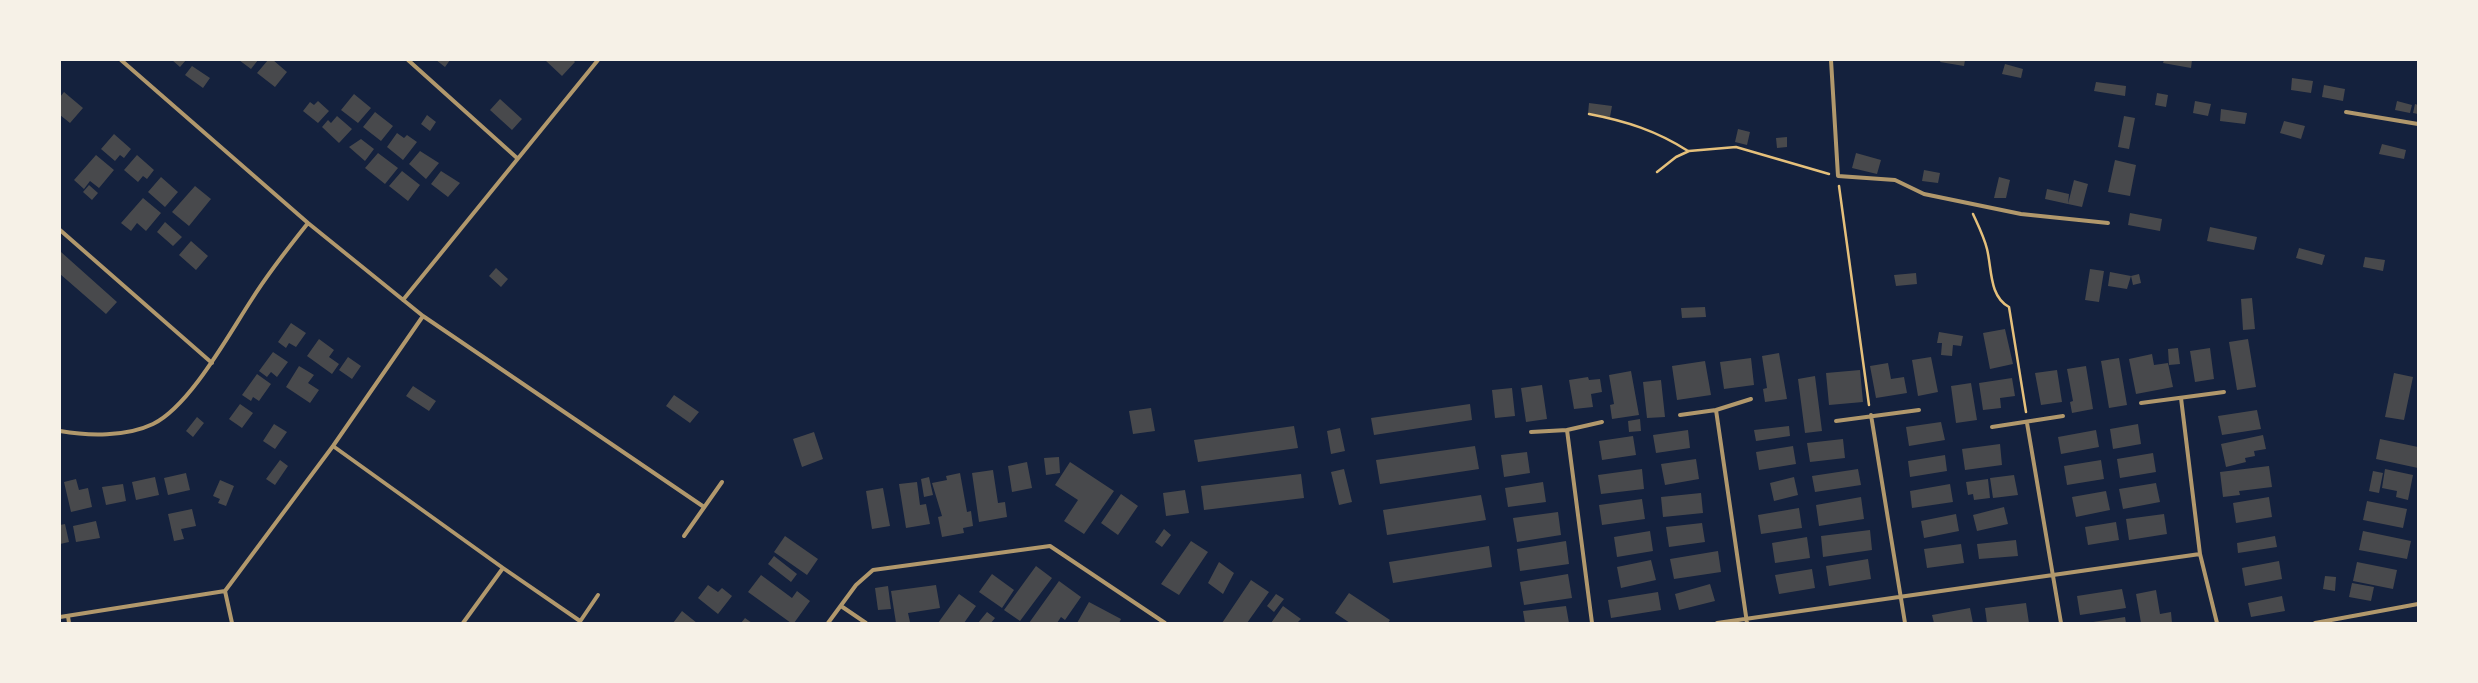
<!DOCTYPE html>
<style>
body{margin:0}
#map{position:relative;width:2478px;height:683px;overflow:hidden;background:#14213d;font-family:Overpass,sans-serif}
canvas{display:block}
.frame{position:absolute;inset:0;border:61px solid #f6f1e7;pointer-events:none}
</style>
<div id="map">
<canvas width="2478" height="683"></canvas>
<div class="frame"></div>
</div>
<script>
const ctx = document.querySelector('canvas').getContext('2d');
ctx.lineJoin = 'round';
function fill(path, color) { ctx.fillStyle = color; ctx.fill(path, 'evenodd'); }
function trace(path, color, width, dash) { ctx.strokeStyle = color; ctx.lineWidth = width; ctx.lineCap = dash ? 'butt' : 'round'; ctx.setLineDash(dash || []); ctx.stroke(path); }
fill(new Path2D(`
 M172 60H186L180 67Z
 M239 60H258L251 69Z
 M268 60H273L287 72 275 87 257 73Z
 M436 60H450L445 67Z
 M545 60H573L575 62 562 76Z
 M1941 60H1965L1964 66 1940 62Z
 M2164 60H2192L2191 68 2163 63Z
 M2005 64 2023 69 2021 78 2002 74Z
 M192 66 210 78 203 88 185 75Z
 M2292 78 2313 81 2311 93 2291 90Z
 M2096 82 2126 86 2125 96 2094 91Z
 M2324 85 2345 89 2343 101 2322 97Z
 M64 92 83 108 70 123 60 115V97Z
 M2157 93 2168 95 2166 107 2155 105Z
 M354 94 371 108 358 123 341 110Z
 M500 99 522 119 512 130 490 110Z
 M318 101 329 111 318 123 303 111 310 102 314 105Z
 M2195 101 2211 104 2208 116 2193 113Z
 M2397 101 2412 105 2410 113 2395 110Z
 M1589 103 1612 106 1610 117 1588 114Z
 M2415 104 2418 105V114L2413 113Z
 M2221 109 2247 113 2245 124 2220 121Z
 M375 112 393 126 381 141 363 127Z
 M427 115 436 122 430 131 421 124Z
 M337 116 352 129 339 143 322 127 328 120 331 123Z
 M2124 116 2135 118 2129 149 2118 147Z
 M2284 121 2305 126 2301 139 2280 133Z
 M1738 129 1750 132 1747 145 1735 142Z
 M397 133 404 138 407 135 417 142 403 160 387 147Z
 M114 134 131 149 124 158 120 155 115 161 101 149Z
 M1787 137V147L1777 148 1776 138Z
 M361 139 374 149 365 161 349 147Z
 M2382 144 2406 150 2404 159 2379 154Z
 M420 151 439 163 426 179 409 164Z
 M378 153 398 168 385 184 365 168Z
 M1856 153 1881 160 1877 174 1852 168Z
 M96 155 114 170 99 188 90 181 84 189 74 180Z
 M137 155 154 170 147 179 143 176 138 182 124 170Z
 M2115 160 2136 165 2130 196 2108 192Z
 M1924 170 1940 173 1938 183 1922 181Z
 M402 171 420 185 408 201 389 186Z
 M441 171 460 183 448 197 431 184Z
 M161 177 178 192 165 207 148 192Z
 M1999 177 2010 180 2006 198H1994Z
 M2074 180 2088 184 2082 207 2068 204Z
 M89 185 98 193 92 200 83 192Z
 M195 186 211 199 189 226 172 212Z
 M2047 189 2069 194 2068 204 2045 199Z
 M143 198 161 213 146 231 137 223 131 231 121 223Z
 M2130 213 2162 219 2160 231 2128 225Z
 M165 222 182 237 173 246 157 232Z
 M2210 227 2257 237 2254 250 2207 241Z
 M191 241 208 256 196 270 179 255Z
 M2299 248 2325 255 2322 265 2296 258Z
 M61 252 117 302 106 314 60 274Z
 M2365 257 2385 260 2383 271 2363 267Z
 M496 268 508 279 501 287 489 276Z
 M2090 269 2104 271 2099 302 2085 300Z
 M2110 272 2131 276 2139 274 2141 283 2133 285 2131 276 2127 289 2108 286Z
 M1916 273 1917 284 1896 286 1894 275Z
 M2252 298 2255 329 2243 330 2241 299Z
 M1705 307 1706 317 1682 318 1681 308Z
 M291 323 306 333 296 347 289 343 286 348 278 342Z
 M2005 329 2013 364 1990 369 1983 333Z
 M1939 332 1963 336 1961 346 1953 345 1952 356 1941 355 1942 343H1937Z
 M319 339 334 350 329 357 339 364 332 374 307 356Z
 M2248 339 2256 387 2237 390 2229 342Z
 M2178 348 2180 364 2169 365 2168 349Z
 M2210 348 2214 379 2195 382 2190 351Z
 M273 352 288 362 277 377 271 372 267 377 259 371Z
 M1779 353 1787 399 1765 402 1763 389 1767 388 1762 356Z
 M2152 354 2154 365 2168 363 2173 387 2136 394 2129 359Z
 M348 357 361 366 352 379 339 370Z
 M1931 357 1938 392 1918 396 1912 360Z
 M1751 358 1754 385 1724 389 1720 362Z
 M2119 358 2127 405 2109 408 2101 361Z
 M1705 361 1711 395 1677 400 1672 366Z
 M1888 363 1891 379 1904 377 1907 393 1876 398 1870 366Z
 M299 366 314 375 308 383 319 390 310 403 286 387Z
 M2086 366 2093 409 2072 413 2070 402 2073 401 2067 369Z
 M1860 370 1863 402 1829 405 1826 373Z
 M2057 370 2062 402 2041 405 2035 373Z
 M1631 371 1639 415 1612 419 1610 405 1614 404 1609 375Z
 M2394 373 2413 377 2404 420 2385 417Z
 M257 374 271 384 259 401 253 397 251 401 242 395Z
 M1815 376 1822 431 1805 433 1798 379Z
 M1588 377 1589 380 1600 379 1602 392 1591 394 1593 407 1574 409 1569 380Z
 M2012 378 2015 396 2000 398 2001 408 1983 410 1979 383Z
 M1661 380 1665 417 1647 418 1643 382Z
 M1971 383 1977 420 1956 423 1951 386Z
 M1542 385 1547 419 1526 422 1521 388Z
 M413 386 436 401 429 411 406 396Z
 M1512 388 1515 416 1495 418 1492 390Z
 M674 395 699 412 690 423 666 406Z
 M240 404 253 413 242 428 229 419Z
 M1470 404 1472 420 1374 435 1371 418Z
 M1151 408 1155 431 1133 434 1129 411Z
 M2257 410 2261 429 2222 435 2218 416Z
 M197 417 204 423 193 437 186 431Z
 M1640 419 1641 431 1629 432 1628 421Z
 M1941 422 1945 440 1909 446 1906 427Z
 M274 424 287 432 275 449 263 441Z
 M2138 424 2141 444 2113 449 2110 429Z
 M1294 426 1298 448 1198 462 1194 440Z
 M1789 426 1790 436 1756 441 1754 430Z
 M1340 428 1345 451 1331 454 1327 431Z
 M1688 430 1690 448 1656 453 1653 435Z
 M2096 430 2099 447 2061 454 2058 437Z
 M814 432 823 459 802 467 793 439Z
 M2263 435 2266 449 2254 451 2255 456 2245 458 2246 462 2226 467 2221 444Z
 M1633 436 1636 455 1602 460 1599 441Z
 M1843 439 1845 458 1810 462 1807 443Z
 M2380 439 2418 447V468L2376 459Z
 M2000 444 2002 465 1965 470 1962 449Z
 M1475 446 1479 469 1380 484 1376 460Z
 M1793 446 1796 464 1759 470 1756 452Z
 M1527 452 1530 473 1504 477 1501 455Z
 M2153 453 2156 472 2120 478 2117 459Z
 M1945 455 1947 471 1910 477 1908 461Z
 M1059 457 1060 473 1046 475 1044 458Z
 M1696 459 1699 479 1665 485 1661 464Z
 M280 460 288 466 275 485 266 479Z
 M2101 460 2104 479 2067 485 2064 466Z
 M1027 462 1032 488 1012 492 1008 466Z
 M1070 462 1114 491 1084 534 1064 521 1078 500 1055 485Z
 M2269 466 2272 487 2239 491 2240 495 2223 497 2220 472Z
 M1344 469 1352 502 1339 505 1331 472Z
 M1642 469 1644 489 1601 494 1598 475Z
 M1858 469 1861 485 1815 492 1812 476Z
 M2385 469 2413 475 2408 500 2396 497 2397 491 2382 488Z
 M993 470 998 503 1005 502 1007 517 979 522 972 473Z
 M2373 471 2383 473 2379 493 2369 491Z
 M186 473 190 490 168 495 164 478Z
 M960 473 967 512 971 511 973 526 963 528 964 533 942 537 938 517 942 516 932 483 947 480 946 476Z
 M1301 474 1304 498 1204 510 1201 486Z
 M2014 475 2018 495 1993 498 1990 478Z
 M155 477 159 495 136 500 132 482Z
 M929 477 933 495 924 497 921 479Z
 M1794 477 1798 495 1774 501 1770 483Z
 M76 479 79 490 88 488 92 507 71 512 64 482Z
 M1988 479 1990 498 1974 500 1973 494 1968 495 1966 482Z
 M220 480 234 486 226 506 218 503 220 499 213 496Z
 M917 482 920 505 926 504 930 524 906 528 899 484Z
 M1543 482 1546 502 1508 507 1505 488Z
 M2156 483 2160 502 2123 509 2119 489Z
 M123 484 126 501 106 505 102 487Z
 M1950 484 1953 502 1912 508 1910 491Z
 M883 488 890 526 872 529 866 491Z
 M1185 490 1189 513 1166 516 1163 493Z
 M2106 491 2110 510 2076 517 2072 497Z
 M1701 493 1703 513 1663 517 1661 497Z
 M1121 494 1138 506 1118 535 1101 523Z
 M1481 495 1486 520 1387 535 1383 510Z
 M1861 497 1864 519 1819 526 1816 505Z
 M2269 497 2272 517 2236 523 2233 503Z
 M1642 499 1645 519 1602 525 1599 505Z
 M2367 501 2407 509 2403 528 2363 520Z
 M2004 507 2008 524 1977 531 1973 515Z
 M1799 508 1802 528 1761 534 1758 515Z
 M192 509 196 526 181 529 184 539 174 541 168 514Z
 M1558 512 1561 535 1517 542 1513 518Z
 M1956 514 1959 531 1924 538 1921 521Z
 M2164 514 2167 534 2129 540 2126 519Z
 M96 521 100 538 76 542 73 526Z
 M2116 522 2119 540 2088 545 2085 527Z
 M1702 523 1705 542 1669 547 1666 527Z
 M65 524 69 542 60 544V525Z
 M1164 529 1171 535 1162 547 1155 542Z
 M1870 530 1872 550 1823 557 1821 536Z
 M1650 531 1653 551 1617 557 1614 537Z
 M2363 531 2411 541 2407 559 2359 550Z
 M785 536 818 559 807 575 774 552Z
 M2275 536 2277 547 2238 553 2237 543Z
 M1807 537 1810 558 1775 563 1772 543Z
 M2016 540 2018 556 1979 559 1977 544Z
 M1191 541 1208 552 1179 595 1161 584Z
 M1566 541 1569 564 1520 571 1517 549Z
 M1961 544 1964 563 1927 568 1924 549Z
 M1489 546 1492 567 1393 583 1389 562Z
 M1718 551 1721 572 1674 579 1670 559Z
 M774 556 797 574 791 582 768 564Z
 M1868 559 1871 579 1829 586 1826 566Z
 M1651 560 1656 580 1621 588 1617 567Z
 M2279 561 2282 579 2245 586 2242 568Z
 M1219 562 1234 573 1223 594 1208 583Z
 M2357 562 2397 570 2393 589 2353 581Z
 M1036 566 1052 578 1020 621 1004 610Z
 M1812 569 1815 588 1779 594 1775 575Z
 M992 574 1014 590 1002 608 979 592Z
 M1568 574 1572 598 1524 605 1520 582Z
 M761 575 792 598 797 591 810 601 794 623H791L748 592Z
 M2325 576 2336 577 2335 591 2323 589Z
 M1251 580 1269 592 1247 623H1222Z
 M1059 581 1081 597 1065 620 1061 617 1057 623H1029Z
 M2352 583 2374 587 2371 601 2349 597Z
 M1710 584 1715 601 1679 610 1675 594Z
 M708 585 718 592 722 588 732 596 718 614 698 598Z
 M936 585 940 608 908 613 910 622 896 623 891 591Z
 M888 586 891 609 878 610 875 588Z
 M2122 589 2126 608 2080 615 2077 596Z
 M2156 590 2160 614 2171 612 2172 623H2141L2136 594Z
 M1658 592 1661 610 1611 618 1608 600Z
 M1349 593 1390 620 1388 623H1350L1335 613Z
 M959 594 976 606 964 623H938Z
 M1276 594 1284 599 1274 612 1267 606Z
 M2282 596 2285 611 2251 617 2248 603Z
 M1089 602 1121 619 1119 623H1077Z
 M2026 603 2029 623H1987L1985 608Z
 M1283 606 1301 619 1297 623H1271Z
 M1566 606 1569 623H1525L1523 611Z
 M1970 608 1973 623H1934L1932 615Z
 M682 611 697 623H673Z
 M987 612 995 618 991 623H978Z
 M2125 617 2126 623H2093V622Z
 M745 618 752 623H741Z`), '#48494c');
trace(new Path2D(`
 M1589 114C1626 121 1657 131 1688 151
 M1657 172 1676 157 1689 151 1736 147 1829 174
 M1839 186 1869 405
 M1973 214C1978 225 1984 237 1987 249 1992 269 1989 296 2009 307L2026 412`), '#e5c07b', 2.5);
trace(new Path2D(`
 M121 60 308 223 423 316 704 507
 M408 60 517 158
 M1831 60 1838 176 1895 180 1924 194 2021 214 2108 223
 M2346 112 2418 124
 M60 230 212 363
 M403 300 598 60
 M2181 398 2200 554 2217 623
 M2141 403 2224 392
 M1716 410 1751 399
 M1680 415 1716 410 1747 623
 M1871 415 1905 623
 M1836 421 1919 410
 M2027 423 2061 623
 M1992 427 2063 416
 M60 431C88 436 126 437 153 424 190 406 229 334 252 299 269 272 288 248 308 223
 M1531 432 1567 430
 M333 446 503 568 580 621
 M684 536 722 482
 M225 591 232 623
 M841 606 866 623
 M68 616 69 623
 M60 617 225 591 333 446 423 316
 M463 623 503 568
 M579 623 598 595
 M828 623 856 585 873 570 1050 546 1165 623
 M1592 623 1567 430 1602 422
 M1717 623 2200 554
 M2315 623 2418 604`), '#b1986c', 4);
</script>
